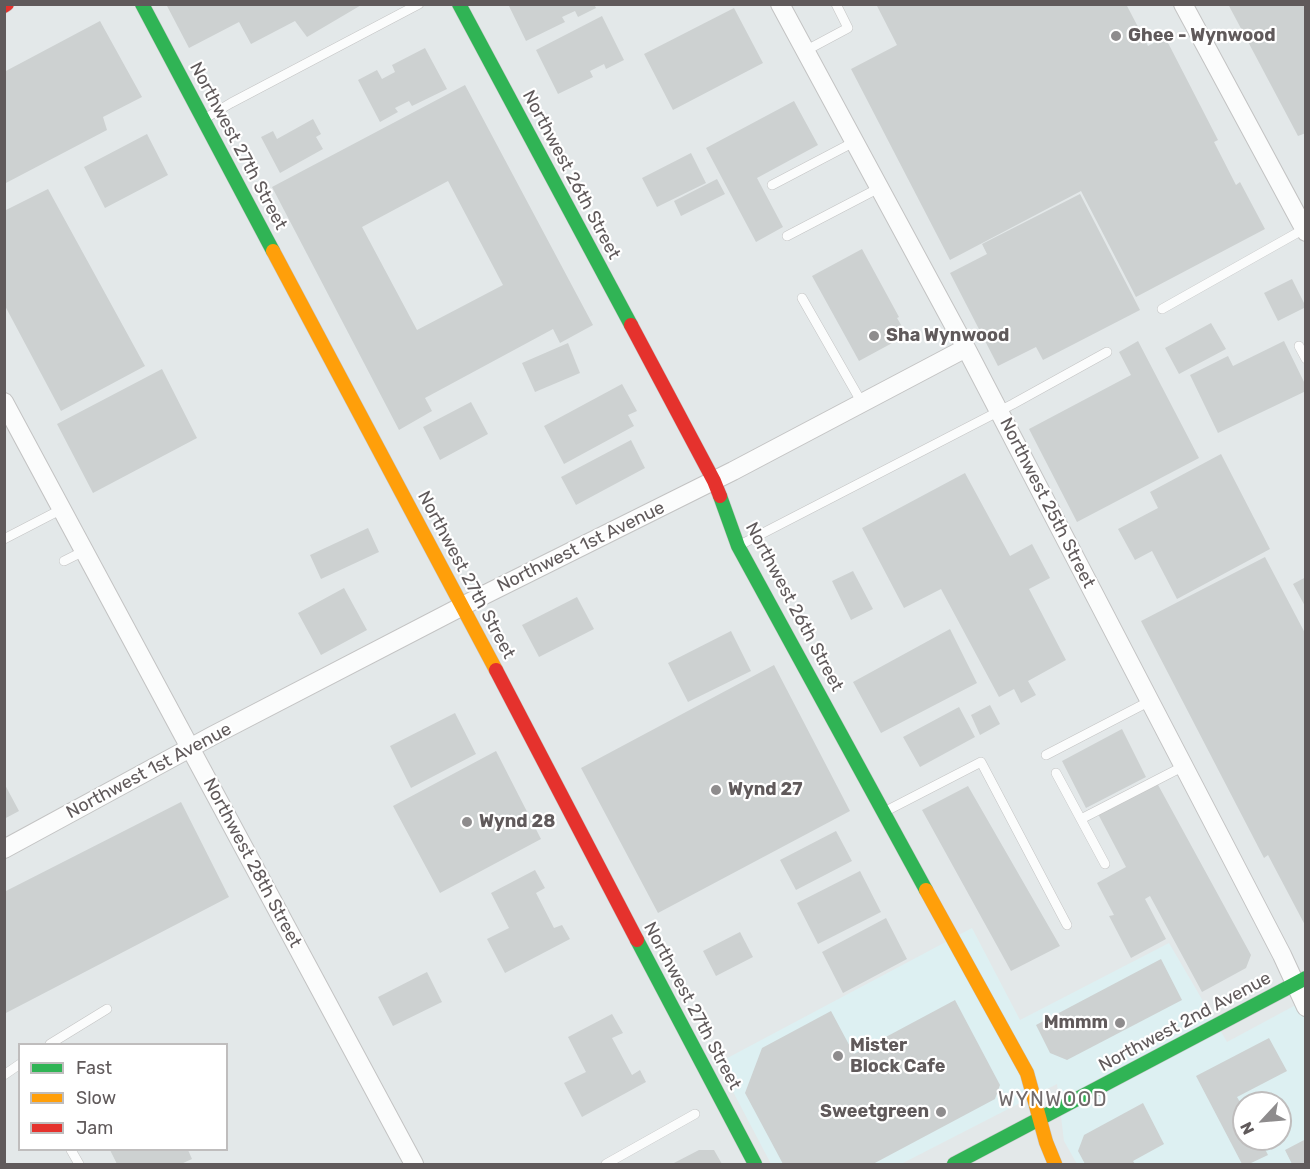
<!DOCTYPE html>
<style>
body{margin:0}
#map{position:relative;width:1310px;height:1169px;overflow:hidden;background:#e3e8e9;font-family:Rubik,sans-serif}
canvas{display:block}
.frame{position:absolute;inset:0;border:6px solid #605a5b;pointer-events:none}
.legend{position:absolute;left:18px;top:1043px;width:210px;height:108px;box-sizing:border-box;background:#fff;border:2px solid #bfbdbd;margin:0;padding:8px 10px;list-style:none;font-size:18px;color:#605a5b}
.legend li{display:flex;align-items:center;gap:12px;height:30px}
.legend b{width:30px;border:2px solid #bfbdbd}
.north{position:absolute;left:1232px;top:1091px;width:60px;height:60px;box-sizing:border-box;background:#fff;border:2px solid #bfbdbd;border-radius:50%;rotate:244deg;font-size:16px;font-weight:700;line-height:24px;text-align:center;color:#605a5b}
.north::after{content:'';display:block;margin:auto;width:21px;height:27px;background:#8e8c8d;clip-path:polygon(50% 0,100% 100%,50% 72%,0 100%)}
</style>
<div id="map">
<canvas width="1310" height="1169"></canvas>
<div class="frame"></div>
<ul class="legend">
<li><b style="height:8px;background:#30b455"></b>Fast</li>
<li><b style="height:8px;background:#ff9f0a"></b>Slow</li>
<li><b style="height:8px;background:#e5322d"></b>Jam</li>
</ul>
<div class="north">N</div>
</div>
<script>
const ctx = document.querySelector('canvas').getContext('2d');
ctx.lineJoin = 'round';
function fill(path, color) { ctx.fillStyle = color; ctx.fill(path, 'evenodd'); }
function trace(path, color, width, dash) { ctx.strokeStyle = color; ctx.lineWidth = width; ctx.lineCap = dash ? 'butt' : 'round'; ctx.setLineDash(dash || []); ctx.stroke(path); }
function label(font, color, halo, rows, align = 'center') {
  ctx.font = font + ' Rubik,sans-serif'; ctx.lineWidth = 4.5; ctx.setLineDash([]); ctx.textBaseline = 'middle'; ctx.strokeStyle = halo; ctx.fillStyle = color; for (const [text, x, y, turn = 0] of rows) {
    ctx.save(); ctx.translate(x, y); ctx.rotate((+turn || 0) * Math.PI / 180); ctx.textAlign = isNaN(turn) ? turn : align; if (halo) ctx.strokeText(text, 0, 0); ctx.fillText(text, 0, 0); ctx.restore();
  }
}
fill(new Path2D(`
 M972 928 1020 1020 1169 943 1227 1042 1305 1000V1164H1077L1064 1141 1057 1084 901 1164H771L718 1063ZM1244 1103H1280V1139H1244Z`), '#ddf0f2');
fill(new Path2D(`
 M166 4H363L307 37 295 21 251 44 239 22 189 48Z
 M508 4H594L596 8 578 17 575 11 562 17 565 22 526 41Z
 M876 4H1126L1148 46 1165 37 1218 140 1214 142 1236 185 1240 182 1265 229 1136 297 1081 191 950 260 851 69 897 45Z
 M1228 4H1306V133L1298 136Z
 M734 8 763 63 673 110 644 54Z
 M602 16 624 60 606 69 604 64 590 71 593 77 558 94 536 50Z
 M100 21 142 97 103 117 107 130 4 184V72Z
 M425 48 447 89 412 106 409 101 395 108 398 112 380 122 358 80 377 70 382 79 395 72 392 65Z
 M465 85 593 325 560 343 553 329 425 398 432 411 399 430 272 187ZM448 181 503 285 417 330 362 227Z
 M794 101 818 145 757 178 783 227 756 242 706 148Z
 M313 119 321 134 316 137 323 149 280 173 261 137 273 131 277 139Z
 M147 134 168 175 105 208 84 167Z
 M691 153 706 183 657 207 642 178Z
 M717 179 725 194 681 216 674 201Z
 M48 189 145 366 61 411 4 304V211Z
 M1080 194 1140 310 1043 360 1036 347 998 366 950 273 987 254 982 244Z
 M862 249 899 317 897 318 907 335 859 361 812 276Z
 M1292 279 1306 307 1278 321 1264 293Z
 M1211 323 1226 349 1179 374 1165 348Z
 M1138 341 1199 458 1077 522 1029 429 1131 375 1119 352Z
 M1284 341 1306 386V391L1218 433 1190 375 1228 356 1233 366Z
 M568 343 580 373 535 392 522 363Z
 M162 369 197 438 93 493 57 424Z
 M622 384 637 411 628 415 634 426 564 464 544 426Z
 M471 402 488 434 440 460 423 427Z
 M631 440 645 468 576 505 561 477Z
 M1221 454 1270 549 1177 599 1152 551 1135 560 1118 529 1158 508 1150 492Z
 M965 473 1010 556 1032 544 1050 578 1029 589 1066 660 1028 681 1036 695 1021 703 1014 689 999 697 941 589 904 608 862 528Z
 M368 528 379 552 321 579 310 555Z
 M1265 557 1306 635V927L1268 855 1264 858 1141 621Z
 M853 571 873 609 851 620 832 581Z
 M1306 577V608L1293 584Z
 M344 588 367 630 321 655 298 613Z
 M577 597 594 629 539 657 522 625Z
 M950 629 977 683 881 733 853 682Z
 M731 631 751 671 688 702 668 663Z
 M774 665 850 811 658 913 581 768Z
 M990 705 1000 724 980 735 971 715Z
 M959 707 975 737 920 767 903 737Z
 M455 713 476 754 411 788 390 746Z
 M1122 729 1146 777 1086 808 1062 761Z
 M496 751 541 839 440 893 393 806Z
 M4 783 19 811 4 819Z
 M1157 783 1251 955 1246 968 1202 992 1150 896 1145 899 1166 939 1131 958 1109 916 1114 915 1097 883 1126 867 1098 814Z
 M968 786 1060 946 1011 971 922 810Z
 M181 802 229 897 4 1014V892Z
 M836 831 852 861 796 890 780 860Z
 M535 870 545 888 536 893 554 928 562 925 570 939 505 973 487 939 509 928 491 893Z
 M860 871 881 912 818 944 797 903Z
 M886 918 907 959 843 993 822 952Z
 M740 932 753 957 716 976 703 951Z
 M1161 959 1182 1000 1067 1060 1050 1053 1036 1025Z
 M427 972 442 1002 393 1026 378 997Z
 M955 1000 1000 1085 995 1099 873 1164H783L745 1093 762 1048 831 1011 854 1054Z
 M612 1014 623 1033 612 1038 632 1075 640 1070 646 1082 582 1117 564 1083 586 1072 568 1037Z
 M1269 1038 1287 1071 1237 1097 1244 1109V1139H1260L1268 1155 1249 1164H1242L1196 1076Z
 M1143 1103 1164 1144 1133 1161 1135 1164H1085L1078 1151 1084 1135Z
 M1306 1139V1164H1292L1285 1150Z
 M110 1150H188L192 1159 181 1164H117Z
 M699 1150H714L722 1164H672Z`), '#cdd1d1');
const lane = new Path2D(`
 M805 51 848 28 836 4
 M204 119 231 103 419 4
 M772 185 854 142
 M787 236 879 188
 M802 298 862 403
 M1162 309 1304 229
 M1299 346 1306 359
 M4 539 62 509
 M740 545 1013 404 1107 352
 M64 561 84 551
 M1046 755 1150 701
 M1056 773 1105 864
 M886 811 981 762 1067 925
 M1081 819 1184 766
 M50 1044 107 1009
 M4 1075 20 1064
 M71 1150 79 1164
 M606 1164 695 1114`);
const street = new Path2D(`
 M780 4 966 348 1282 955 1306 1007
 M1183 4 1306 232
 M4 402 414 1164
 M4 849 212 736 480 597 733 471 966 348`);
const fast = new Path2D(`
 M142 4 273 251
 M459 4 631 325
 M720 496 738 546 926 890
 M637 940 755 1164
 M954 1164 1306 978`);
const slow = new Path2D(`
 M273 251 496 670
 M926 890 1027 1073 1046 1142 1055 1164`);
const jam = new Path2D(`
 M4 6 7 4
 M631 325 714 481 720 496
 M496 670 637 940`);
trace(lane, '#c3c3c3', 10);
trace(street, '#c3c3c3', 20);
trace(fast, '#c4c4c4', 15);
trace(slow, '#c4c4c4', 15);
trace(jam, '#c4c4c4', 15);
trace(lane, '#fbfcfc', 9);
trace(street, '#fbfcfc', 18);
trace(fast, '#30b455', 14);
trace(slow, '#ff9f0a', 14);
trace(jam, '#e5322d', 14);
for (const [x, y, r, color] of [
 [1116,36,6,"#8e8c8d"],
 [874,336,6,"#8e8c8d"],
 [716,790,6,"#8e8c8d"],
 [467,822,6,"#8e8c8d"],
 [1120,1023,6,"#8e8c8d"],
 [838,1056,6,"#8e8c8d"],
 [941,1112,6,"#8e8c8d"]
]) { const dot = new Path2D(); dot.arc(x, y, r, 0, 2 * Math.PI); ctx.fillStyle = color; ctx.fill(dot); trace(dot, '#fff', 2); }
label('bold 18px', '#605a5b', '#fff', [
 ["Ghee - Wynwood",1128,36],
 ["Sha Wynwood",886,336],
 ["Wynd 27",728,790],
 ["Wynd 28",479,822],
 ["Mmmm",1108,1023,"right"],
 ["Mister",850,1046],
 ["Block Cafe",850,1067],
 ["Sweetgreen",929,1112,"right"]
], 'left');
label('18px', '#605a5b', '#fff', [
 ["Northwest 27th Street",238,146,62],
 ["Northwest 26th Street",571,175,62],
 ["Northwest 25th Street",1047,503,63],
 ["Northwest 1st Avenue",581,547,-26],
 ["Northwest 27th Street",466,575,62],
 ["Northwest 26th Street",794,607,62],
 ["Northwest 1st Avenue",149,771,-28],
 ["Northwest 28th Street",252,863,62],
 ["Northwest 27th Street",692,1006,62],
 ["Northwest 2nd Avenue",1185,1022,-28]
]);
ctx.letterSpacing = '1.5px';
label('20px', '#726b6c', '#fff', [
 ["WYNWOOD",1053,1100]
]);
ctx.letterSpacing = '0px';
</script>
